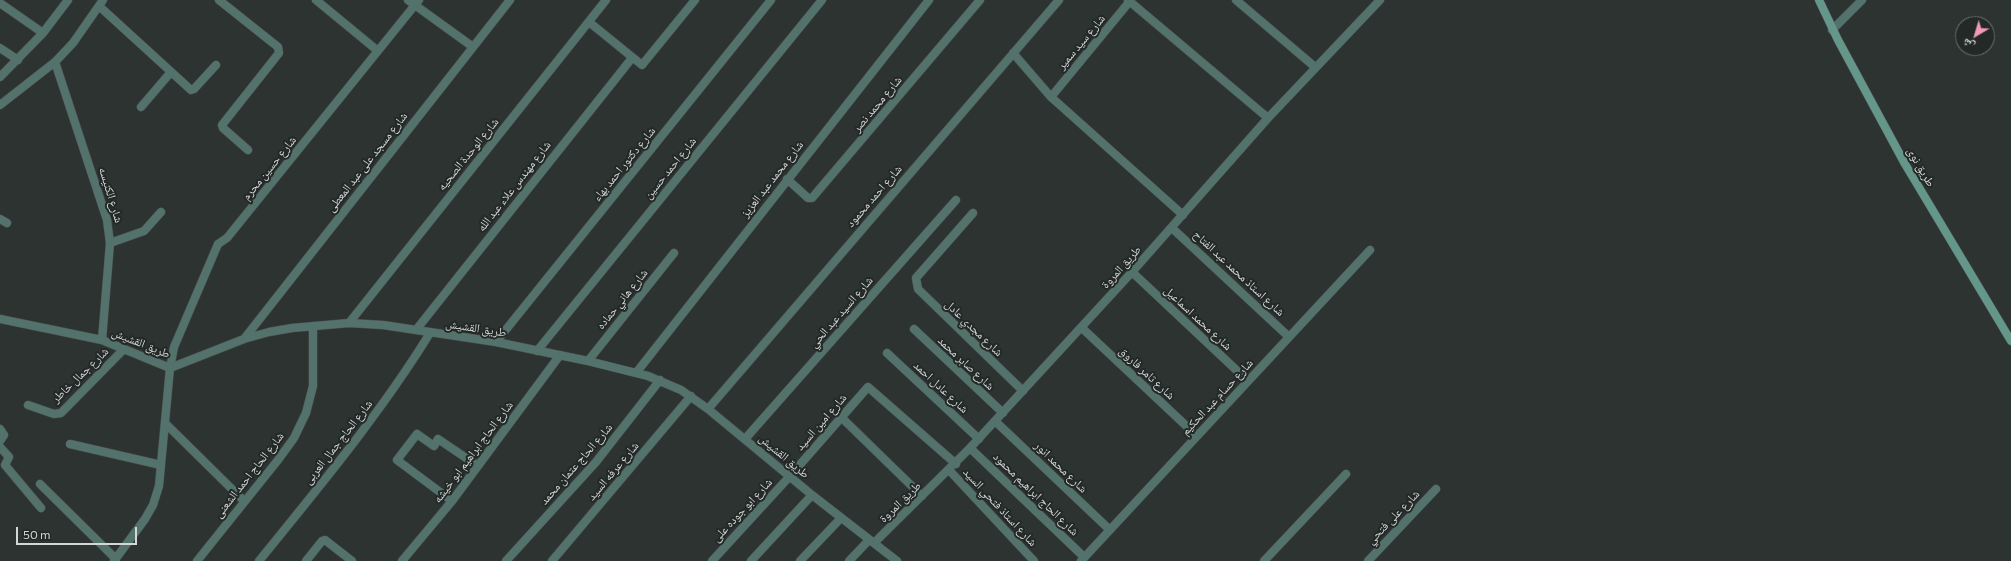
<!DOCTYPE html>
<meta charset="utf-8">
<style>
body{margin:0}
#map{position:relative;width:2011px;height:561px;overflow:hidden;background:#2d3331;font-family:Commissioner,"Noto Naskh Arabic",sans-serif}
canvas{display:block}
.north{position:absolute;left:1955px;top:16px;width:40px;height:40px;box-sizing:border-box;background:#232927;border:1px solid #696f6d;border-radius:50%;rotate:218deg;font-size:11px;font-weight:700;line-height:16px;text-align:center;color:#d3d8d6}
.north::after{content:'';display:block;margin:auto;width:14px;height:18px;background:#ef9ab8;clip-path:polygon(50% 0,100% 100%,50% 72%,0 100%)}
.scale{position:absolute;left:16px;top:527px;width:121px;height:18px;box-sizing:border-box;border:2px solid #d3d8d6;border-top:0;padding-left:5px;font-size:12px;line-height:14px;white-space:nowrap;color:#d3d8d6;-webkit-text-stroke:3px #232927;paint-order:stroke}
</style>
<div id="map">
<canvas width="2011" height="561"></canvas>
<div class="north">ش</div>
<div class="scale">50 m</div>
</div>
<script>
const ctx = document.querySelector('canvas').getContext('2d');
ctx.lineJoin = 'round';
function trace(path, color, width, dash) { ctx.strokeStyle = color; ctx.lineWidth = width; ctx.lineCap = dash ? 'butt' : 'round'; ctx.setLineDash(dash || []); ctx.stroke(path); }
function label(font, color, halo, rows, align = 'center') {
  ctx.font = font + ' Commissioner,"Noto Naskh Arabic",sans-serif'; ctx.lineWidth = 4; ctx.setLineDash([]); ctx.textBaseline = 'middle'; ctx.strokeStyle = halo; ctx.fillStyle = color; for (const [text, x, y, turn = 0] of rows) {
    ctx.save(); ctx.translate(x, y); ctx.rotate((+turn || 0) * Math.PI / 180); ctx.textAlign = isNaN(turn) ? turn : align; if (halo) ctx.strokeText(text, 0, 0); ctx.fillText(text, 0, 0); ctx.restore();
  }
}
const lane = new Path2D(`
 M110 243 144 231 161 212`);
const street = new Path2D(`
 M219 0 278 47 279 53 222 125 223 128 248 150
 M316 0 378 51
 M408 0 473 47
 M1128 0 1268 118
 M1236 0 1315 67
 M0 3 43 33
 M99 6 191 90 194 89 216 65
 M589 22 642 65 695 0
 M1832 30 1862 0
 M0 48 18 60
 M1013 53 1051 97 1183 215
 M55 62 107 220 110 243 102 340
 M0 77 43 33 68 0
 M1051 97 1130 1
 M0 105 55 62 73 43 103 0
 M141 107 171 72
 M787 179 808 198H812L980 0
 M973 213 916 278 918 289 1023 391
 M0 219 7 223
 M1172 228 1289 337
 M1132 272 1248 381
 M0 319 102 340 170 368 244 339 269 332 292 328 349 323 383 325 496 342 588 361 648 376 681 390 708 409 812 495 897 561
 M349 323 606 0
 M1082 328 1197 436
 M914 329 1003 413
 M416 330 632 58
 M244 339 510 0
 M496 342 771 0
 M537 351 822 0
 M887 353 979 439
 M588 361 674 253
 M636 373 929 0
 M28 405 54 414 61 413 124 349
 M708 409 1059 0
 M841 417 922 496
 M995 421 1110 530
 M165 423 244 501
 M0 429 4 435 0 441
 M745 439 956 200
 M70 444 161 465
 M0 447 9 457 5 465 41 508
 M970 448 1084 557
 M949 470 1034 561
 M40 484 116 559
 M452 501 397 460 417 434 434 446 438 439 478 466
 M874 543 970 448 1132 272 1268 118 1380 0
 M114 561 145 519 153 505 159 486 170 368 174 347 218 244 227 238 419 0
 M197 561 278 460 294 438 306 413 313 386V326
 M259 561C319 487 380 414 430 333
 M306 561 322 541 325 540 352 561
 M402 561 452 501 560 355
 M506 561 596 462 660 380
 M552 561 691 396
 M712 561 790 476 868 387 956 464
 M751 561 812 495
 M800 561 841 518
 M849 561 869 540
 M1081 561 1370 250
 M1264 561 1346 474
 M1368 561 1436 489`);
const secondary = new Path2D(`
 M1819 0 1838 40 1905 164 2011 341`);
trace(lane, '#4b514f', 9);
trace(street, '#4b514f', 9);
trace(secondary, '#4b514f', 9);
trace(lane, '#53726b', 8);
trace(street, '#53726b', 8);
trace(secondary, '#64978a', 8);
label('12px', '#d3d8d6', '#232927', [
 ["شارع سيد سمير",1081,42,-50],
 ["شارع محمد نصر",877,104,-50],
 ["شارع الوحدة الصحيه",468,154,-51],
 ["شارع مسجد على عبد المعطى",367,162,-52],
 ["شارع دكتور احمد بهاء",624,164,-51],
 ["طريق نوى",1921,167,60],
 ["شارع حسين محرم",269,168,-51],
 ["شارع احمد حسين",670,168,-51],
 ["شارع محمد عبد العزيز",772,179,-52],
 ["شارع مهندس علاء عبد الله",514,186,-52],
 ["شارع الكنيسه",111,195,73],
 ["شارع احمد محمود",874,196,-49],
 ["طريق المروة",1121,267,-48],
 ["شارع استاذ محمد عبد الفتاح",1239,273,43],
 ["شارع هاني حماده",622,299,-51],
 ["شارع السيد عبد الحي",841,312,-49],
 ["شارع محمد اسماعيل",1198,318,43],
 ["طريق القشيش",476,328,9],
 ["شارع مجدي عادل",974,328,44],
 ["طريق القشيش",141,343,22],
 ["شارع صابر محمد",966,363,43],
 ["شارع تامر فاروق",1147,373,43],
 ["شارع جمال خاطر",80,375,-44],
 ["شارع عادل احمد",941,387,43],
 ["شارع حسام عبد الحكيم",1217,397,-47],
 ["شارع امين السيد",821,422,-49],
 ["شارع الحاج جمال العربى",338,442,-52],
 ["شارع الحاج ابراهيم ابو خيشه",473,452,-53],
 ["طريق القشيش",784,456,40],
 ["شارع الحاج عتمان محمد",576,464,-49],
 ["شارع محمد انور",1061,467,44],
 ["شارع عرفه السيد",613,471,-50],
 ["شارع الحاج احمد الشعنى",249,475,-52],
 ["شارع الحاج ابراهيم محمود",1036,494,44],
 ["طريق المروة",900,502,-44],
 ["شارع استاذ فتحي السيد",1000,507,47],
 ["شارع ابو جوده على",742,510,-47],
 ["شارع على فتحي",1393,517,-46]
]);
</script>
